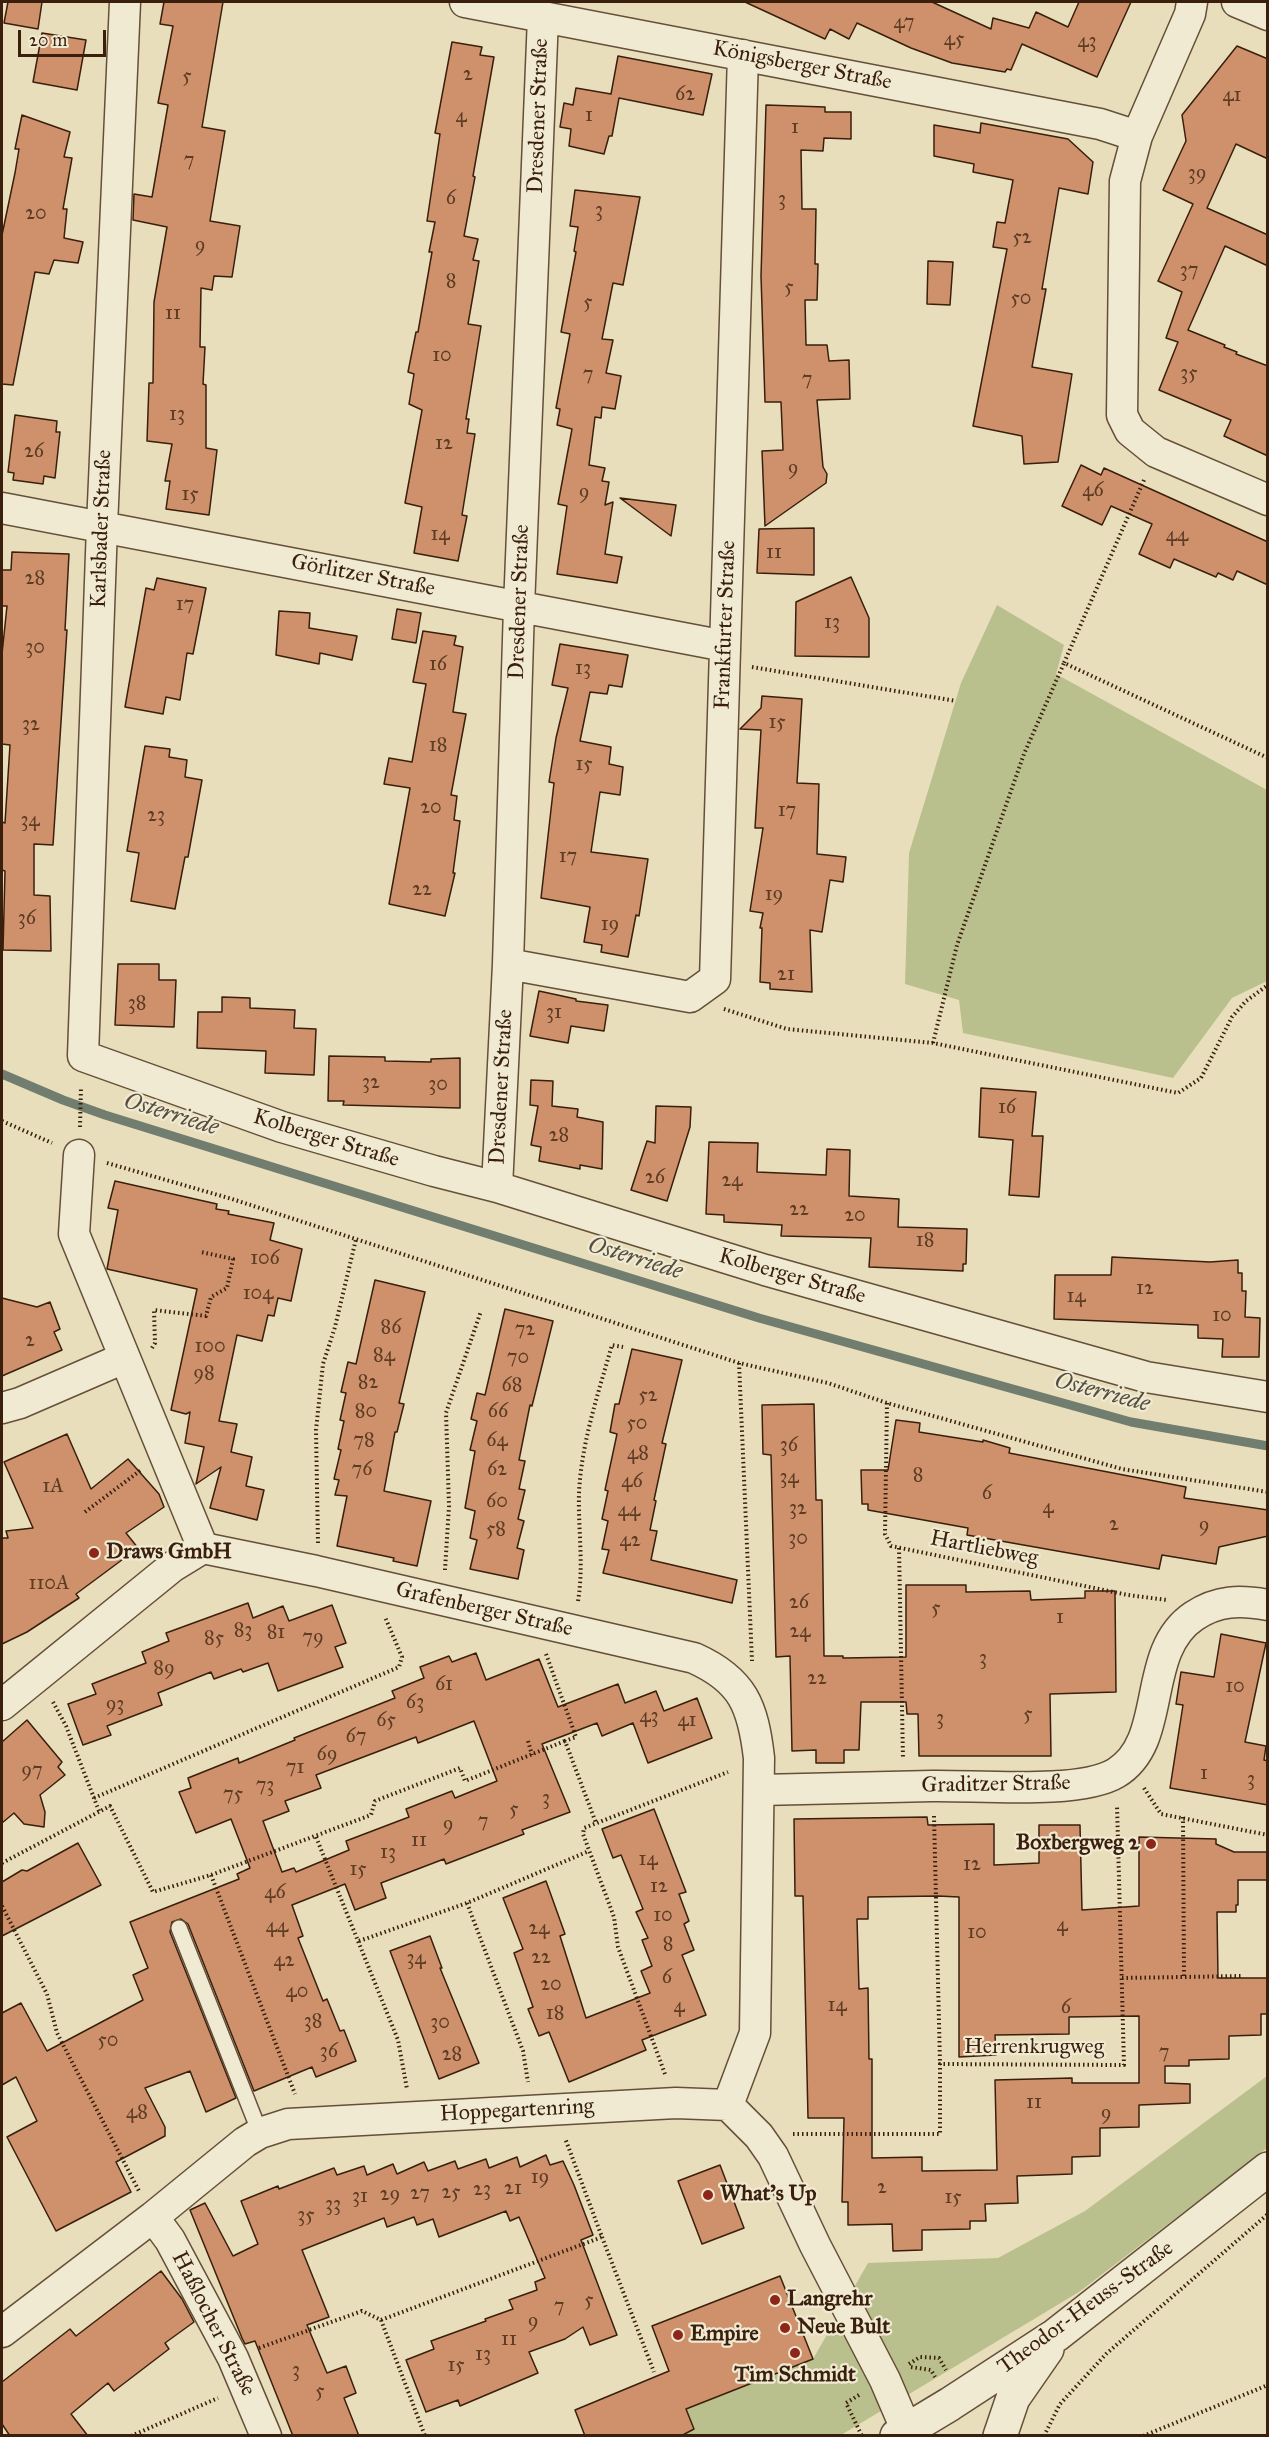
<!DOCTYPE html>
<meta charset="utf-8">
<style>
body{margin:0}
#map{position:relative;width:1269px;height:2437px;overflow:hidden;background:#e8debb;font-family:"IM FELL Great Primer",serif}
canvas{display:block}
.frame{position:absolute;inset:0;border:3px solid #391f0c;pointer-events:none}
.scale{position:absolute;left:18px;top:30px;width:88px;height:27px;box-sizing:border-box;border:3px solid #391f0c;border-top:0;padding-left:8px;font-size:18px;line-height:21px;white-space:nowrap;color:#391f0c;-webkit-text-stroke:4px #f0ead3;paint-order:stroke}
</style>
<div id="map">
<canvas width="1269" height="2437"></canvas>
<div class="frame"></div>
<div class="scale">20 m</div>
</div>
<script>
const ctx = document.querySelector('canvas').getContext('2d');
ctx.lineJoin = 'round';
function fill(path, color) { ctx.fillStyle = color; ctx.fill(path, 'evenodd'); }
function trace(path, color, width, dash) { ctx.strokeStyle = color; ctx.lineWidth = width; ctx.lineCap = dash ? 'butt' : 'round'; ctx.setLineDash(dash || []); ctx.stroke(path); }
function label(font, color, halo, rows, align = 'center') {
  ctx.font = font + ' "IM FELL Great Primer",serif'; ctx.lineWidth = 4.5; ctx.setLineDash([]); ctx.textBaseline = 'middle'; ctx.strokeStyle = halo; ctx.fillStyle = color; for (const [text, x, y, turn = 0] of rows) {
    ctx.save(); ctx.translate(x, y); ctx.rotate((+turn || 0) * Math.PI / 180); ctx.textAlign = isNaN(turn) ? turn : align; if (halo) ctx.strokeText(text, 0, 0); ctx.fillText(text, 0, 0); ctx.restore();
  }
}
fill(new Path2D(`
 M997 605 1064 645 1056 674 1267 790V981L1232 998 1173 1078 963 1033 959 1000 905 984 909 853 961 683Z
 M1267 2076V2148L1079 2292 841 2435H686L694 2429 686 2409 813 2359 868 2263 998 2258 1085 2211Z`), '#bac08d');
trace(new Path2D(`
 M2 1074 63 1100 105 1115 759 1318 1131 1422 1268 1446`), '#717d6f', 9);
const building = new Path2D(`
 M8 2H42L38 29 4 23Z
 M164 2H223L202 127 225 131 210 221 240 226 232 277 214 276 212 290 201 288 200 347H205L203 384 206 385V448L217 450 209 515 166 509 170 481H165L172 444 147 441 149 383H153L154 302 167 227 133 220 134 194 152 197 168 105 158 103 173 26 160 24Z
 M745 2H932L991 29 993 18 1029 28 1036 12 1068 27 1079 2H1131L1097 77 1022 44 1011 70 1007 69 1005 72 952 63 911 48 857 23 849 39 830 29 825 39Z
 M42 33 86 40 77 90 33 82Z
 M452 42 482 47 480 55 494 57 473 176 475 177 464 236 478 239 473 260 479 261 468 324 481 326 466 419H469L467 433 475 434 462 515 467 516 458 561 414 553 422 507 405 503 422 410 409 404 414 374 408 372 416 332H418L432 252H429L435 222 427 221 440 134 435 133Z
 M1237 46 1268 59V159L1236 144 1207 208 1268 235V266L1225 246 1188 330 1225 345 1224 347 1237 352 1236 354 1268 366V456L1224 436 1231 420 1159 390 1178 342 1166 338 1182 292 1158 281 1193 204 1163 190 1186 141 1182 115Z
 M618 56 712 74 703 115 619 98 612 136H609L604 154 569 146 571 129 560 127 564 103 573 105 576 88 611 94Z
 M766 105 825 107V112H851V139L824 138 823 151 801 150 802 209H816L815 264H818L817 300H805L806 345H827L829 361 849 360 850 399 817 400 823 467 827 474 826 483 765 526 762 451 783 450 781 402H765L761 276Z
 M22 115 70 132 64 157 72 158 63 209H67L64 238 83 242 78 263 54 260 49 274 35 272 13 385 2 384V235L15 173 19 149H15Z
 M981 123 1068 139 1093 162 1088 194 1059 188 1042 289H1046L1032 367 1072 374 1058 462 1024 464 1022 436 973 426 1007 249 993 247 997 222 1005 223 1013 180 973 172 974 164 934 156V125L980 133Z
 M575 190 640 197 623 285 613 283 602 339 613 340 606 373 621 376 615 409 602 407 601 418 595 417 589 465 605 468 602 481 609 482 605 505 613 502 605 554 622 557 617 583 557 574 567 506 558 504 572 429 557 425 560 409 556 408 570 334 561 332 576 252 574 251 578 227 570 226Z
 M928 261 953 262 950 305 927 304Z
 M15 415 57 421 56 432H60L55 478 44 476 43 484 13 480 14 473 8 472Z
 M1081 465 1101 475 1104 468 1268 542V585L1237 571 1233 580 1218 573 1216 577 1174 559 1170 568 1139 554 1152 524 1111 506 1102 525 1062 506Z
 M620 498 676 505 671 536Z
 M814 528V575L757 573 759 529Z
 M12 552 69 554 65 630H67L53 845 34 844V895L50 896 51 951 3 950 5 871 2 870V822L5 823 10 745 2 744V654L7 606H2V570H11Z
 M851 577 869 618V657L795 656 796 602Z
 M157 578 206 588 193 654 187 653 180 700 166 697 163 714 125 707 146 588 154 590Z
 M397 609 421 613 416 643 392 639Z
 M279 611 310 613 309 628 357 636 352 660 320 653 319 664 276 655Z
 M423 631 456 636 454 645 463 647 453 712 466 714 451 795 457 796 454 820 460 821 453 873H455L445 916 389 904 410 788 384 784 389 758 412 762 426 684 413 682Z
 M560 644 628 655 622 687 609 685 607 694 590 692 580 741 611 747 609 764 623 767 620 795 600 792 591 852 648 859 639 916 636 915 628 957 601 952 602 945 584 942 590 907 541 898 554 783 549 782 556 738 568 688 552 685Z
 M762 696 802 699 797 783 819 784 817 854 846 857 843 882 830 880 822 932 810 930 812 992 770 989V983L760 982 762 928H760L763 913 750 911 763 828H755L761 730 740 729 761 708Z
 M145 746 170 749 169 757 187 760 185 777 202 780 188 857H185L175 909 131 901 139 853 127 851Z
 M118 964H159V980H176L174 1027 115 1025Z
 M539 991 576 999V1001L608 1005 604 1031 571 1026 568 1043 530 1036Z
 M222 997 250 998V1008L295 1010 294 1028 316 1029 314 1075 265 1073 266 1051 197 1048 198 1012H222Z
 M329 1056 385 1057V1061L431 1062V1059L460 1058V1108L343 1105 344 1101H328Z
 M531 1080 553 1081 552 1106 578 1109 577 1117 603 1122 602 1169 580 1165V1169L539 1161 541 1147 531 1145 538 1106 530 1105Z
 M981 1088 1036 1092 1032 1136H1043L1039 1197 1009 1195 1013 1140 979 1137Z
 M656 1106 691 1107 690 1127 667 1201 631 1190 647 1141 655 1143Z
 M709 1142 758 1143 757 1172 826 1175 827 1149 850 1150 849 1196 899 1199 898 1227 967 1229 966 1264H963V1271L869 1267 871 1238 781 1236 782 1225 724 1222V1215L706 1214Z
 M115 1181 217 1204 216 1209 229 1211 228 1214 274 1223 270 1240 302 1249 291 1301 278 1298 274 1316 268 1315 262 1341 237 1335 219 1421 237 1424 231 1452 252 1457 246 1486 264 1490 257 1520 210 1508 221 1467 196 1484 204 1447 185 1443 190 1412 186 1414 171 1410 197 1289 107 1269 118 1210 108 1208Z
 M1112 1257 1210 1262 1238 1260V1273H1242V1291H1246L1245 1317 1260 1318 1259 1357H1222L1223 1339 1198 1338V1325L1054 1319 1055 1275H1111Z
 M375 1280 425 1292 399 1403 404 1404 397 1432H395L384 1491 431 1501 417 1566 393 1561 394 1558 337 1546 347 1496 335 1495 339 1480 334 1479 341 1450 338 1449 344 1421 340 1420 346 1393 341 1392 348 1362 356 1364Z
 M2 1298 37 1307 50 1302 60 1329 54 1332 62 1350 2 1376Z
 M505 1309 553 1321 532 1406 530 1405 519 1460 525 1461 519 1489 525 1490 518 1519 524 1521 517 1548 524 1550 518 1579 470 1569 477 1540 470 1538 475 1511 465 1508 475 1451 470 1450 477 1421 471 1419 477 1393 485 1395Z
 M632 1349 682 1360 662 1443 666 1444 654 1500 656 1501 650 1530 657 1531 651 1560 737 1580 732 1603 603 1573 609 1550 602 1549 608 1521 602 1519 608 1491 605 1490 617 1434 610 1432 615 1404H619Z
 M814 1404 816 1500H822L824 1656H843V1658L906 1657V1585H966V1592L1030 1591 1031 1600 1085 1598V1591H1115L1116 1692 1050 1694 1051 1756H919L918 1714H907L906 1702H861L859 1750H844V1763H816V1750L792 1751 790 1656 776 1657 771 1455 763 1454 762 1405Z
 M896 1420 920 1423 919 1432 983 1442V1440L1010 1448 1009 1453 1186 1487 1184 1498 1268 1510V1536L1219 1547 1216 1564 1162 1555 1159 1569 967 1535 968 1528 868 1510V1504H862L861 1470H888Z
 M67 1434 91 1489 128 1459 159 1494 164 1507 126 1533 138 1548 76 1594 79 1598 27 1632 2 1644V1538H8L6 1531 33 1528 4 1462Z
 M248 1603 253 1618 283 1606 289 1621 332 1605 346 1643 335 1647 343 1667 278 1691 268 1663 243 1672 241 1669 214 1679 211 1672 158 1693 162 1705 107 1726 111 1735 83 1745 68 1704 96 1694 92 1684 146 1663 142 1652 169 1641 166 1633Z
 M1221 1634 1266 1643 1245 1742 1266 1746 1264 1760 1268 1761V1805L1170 1788 1183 1705 1176 1704 1181 1672 1214 1677Z
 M476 1653 486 1680 539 1659 558 1707 618 1684 625 1703 656 1691 664 1711 697 1698 712 1738 648 1763 633 1723 602 1736 597 1723 542 1744 570 1812 522 1830 524 1834 446 1864 444 1859 381 1883 386 1898 355 1910 345 1884 292 1905 303 1936 298 1938 323 2001 327 1999 340 2031 344 2030 356 2061 316 2077 312 2067 254 2091 188 1924 181 1919 172 1922 170 1932 236 2098 206 2112 190 2071 145 2088 165 2127V2136L116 2162 131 2192 56 2231 7 2137 37 2121 16 2077 2 2085V2013L21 2003 47 2051 143 2000 133 1975 148 1968 130 1922 239 1879 237 1874 250 1868 231 1819 196 1833 179 1792 191 1788 188 1778 238 1758 239 1763 295 1740 294 1738 395 1698 392 1691 424 1678 420 1667 449 1656 452 1662ZM474 1721 497 1781 455 1798 452 1791 406 1809 409 1817 346 1841 349 1850 296 1872 294 1868 282 1872 263 1821 289 1811 285 1801 321 1788 316 1775 416 1737 418 1743Z
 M27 1720 62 1762 58 1767 65 1775 40 1795 45 1812 44 1827 24 1824 14 1813 2 1823V1742Z
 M654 1809 686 1892 679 1894 689 1921 684 1924 694 1950 682 1955 706 2015 642 2040 646 2050 569 2082 549 2032 539 2036 528 2009 533 2007 514 1953 523 1949 503 1898 546 1881 565 1934 560 1936 586 2018 650 1993 641 1971 652 1966 642 1940 648 1938 636 1912 643 1909 621 1855 613 1858 602 1829Z
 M927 1817 928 1825 994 1824V1865L1039 1863V1825H1080L1082 1910 1139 1906V1837L1216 1839V1844L1234 1852H1268V1880H1238V1905H1236V1912H1217L1218 1978H1268V2014H1261V2035L1229 2036V2059L1189 2060V2066H1165V2083L1190 2084V2103L1139 2105V2127L1100 2128V2156L1072 2157V2174L1017 2176 1018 2203 985 2204 986 2221H970V2229L922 2230V2250L893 2251 892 2224 848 2225V2202H842L844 2118H808L803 1896H795L794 1819ZM938 1896 959 1897V2057L996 2055 995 2035 1069 2034V2017L1139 2016V2083H1072V2078L995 2080 997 2170 922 2171V2157L872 2158V2059H869L868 1988 859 1989 857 1919H868V1897Z
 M78 1843 101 1885 2 1936V1882L22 1870 27 1871Z
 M430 1936 442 1968H440L479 2063 439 2079 390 1951Z
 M546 2155 550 2165 563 2161 574 2185 593 2235 581 2240 617 2335 590 2345 583 2327 565 2339 529 2352 538 2373 460 2406 458 2400 426 2412 406 2360 434 2349 431 2341 486 2321 485 2319 513 2309 509 2300 537 2290 535 2282 545 2278 519 2217 510 2221 506 2211 439 2237 433 2219 417 2225 414 2217 387 2227 384 2218 302 2250 329 2317 307 2325 327 2373 346 2366 356 2393 344 2398 359 2436H293L255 2341 245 2344 242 2338 190 2210 205 2203 233 2256 258 2244 241 2201 278 2186 279 2189 334 2168 337 2175 364 2166 367 2175 393 2164 397 2174 424 2162 428 2171 455 2161 458 2169 486 2159 489 2168 517 2157 520 2167Z
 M720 2165 744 2228 702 2244 678 2181Z
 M161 2271 182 2299 194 2322 165 2343 169 2349 114 2391 108 2383 71 2414 88 2436H10L2 2424V2382L70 2329 76 2336Z
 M780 2276 813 2359 686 2409 694 2429 681 2436H585L575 2410 669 2371 652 2326Z`);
fill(building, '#ce916c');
trace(building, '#391f0c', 1.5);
const service = new Path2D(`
 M179 1928 260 2133`);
const minor = new Path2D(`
 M125 2 102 526 83 1056 282 1127 434 1171 497 1187 765 1270 1146 1377 1268 1397
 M465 2 1100 124 1137 136
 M1192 2 1190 14 1137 136 1125 181 1122 415 1130 431 1156 452 1268 500
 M1237 2 1268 15
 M2 508 725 646
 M508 964 690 997 715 979 743 55
 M79 1155 74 1234 203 1548
 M497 1187 508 964 519 607 543 17
 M2 1408 20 1403 124 1358
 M2 1705 172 1567 203 1548 316 1571 694 1658C743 1680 753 1706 759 1758L755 2033 728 2105
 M760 1790C817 1789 874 1787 932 1786 976 1785 1080 1795 1116 1773 1169 1741 1140 1652 1194 1616 1218 1600 1240 1600 1268 1605
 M153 2217 170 2240 233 2358 266 2436
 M2 2332 153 2217 245 2142 260 2133 288 2124 676 2103 728 2105 759 2136 773 2156 815 2245 885 2380 909 2436`);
const tertiary = new Path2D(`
 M897 2436 950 2404 1056 2335 1268 2169
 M1000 2436 1013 2398 1047 2349`);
trace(service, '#654f38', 18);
trace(minor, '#654f38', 33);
trace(tertiary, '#654f38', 36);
trace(new Path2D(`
 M1144 480 1064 663 1268 758
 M752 667 956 701
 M724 1009 787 1029 933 1043 1178 1093 1201 1078 1232 1017 1246 1001 1268 985
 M933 1043 957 945 1024 754 1064 663
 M2 1121 52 1143
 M80 1127 81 1087
 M107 1163 232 1199 739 1363 828 1383 887 1403 1122 1469 1268 1492
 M152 1348 155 1343 154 1310 206 1316 211 1297 227 1288 233 1259 201 1252
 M739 1363 752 1661
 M887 1403 885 1534 891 1546 1128 1595 1167 1600
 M85 1512 141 1470
 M318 1543 316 1430 323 1364 335 1327 356 1239
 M899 1548 903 1759
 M445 1570 449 1506 446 1413 481 1311
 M578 1601C584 1566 578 1529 579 1494 581 1444 598 1394 612 1345L623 1347
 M546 1654 576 1737 565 1741 596 1823
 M53 1702 66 1726 99 1811
 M528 1741 532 1755
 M1144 1788 1161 1814 1268 1835
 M94 1798 399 1667 402 1657 385 1617
 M934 1816 940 2064
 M1183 1817 1184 1977
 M316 1837 398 2040 407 2089
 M2 1863 110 1806 153 1892 211 1875 371 1815 375 1801 460 1768 465 1781 565 1741
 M211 1875 295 2094
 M467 1903 523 2051 528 2082
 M2 1906 47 1994 57 2033 139 2191
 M359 1941 467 1903 589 1851
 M1122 1978 1243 1976
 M665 2074 618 1947 614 1917 583 1834 584 1828 728 1772
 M793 2134H940V2064L1124 2065 1117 1805
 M602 2237 654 2372
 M381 2320 425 2436
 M259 2348 362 2311 381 2320 602 2237 565 2138
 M909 2364 920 2357 939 2358 946 2370
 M911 2367 931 2370 935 2377
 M859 2395 846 2403 862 2436
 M131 2436 218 2398
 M1044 2436 1060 2404 1106 2354 1268 2214
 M1143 2436 1268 2385`), '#391f0c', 4, [1.5, 3]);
trace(service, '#f0ead3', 15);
trace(minor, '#f0ead3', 30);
trace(tertiary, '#f0ead3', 33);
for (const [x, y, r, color] of [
 [94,1553,6,"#8f2418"],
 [1151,1844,6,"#8f2418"],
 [708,2195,6,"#8f2418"],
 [775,2300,6,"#8f2418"],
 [785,2328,6,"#8f2418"],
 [678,2335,6,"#8f2418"],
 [795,2353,6,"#8f2418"]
]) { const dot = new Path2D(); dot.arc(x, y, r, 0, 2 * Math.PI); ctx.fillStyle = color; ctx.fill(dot); trace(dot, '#f0ead3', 2); }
label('20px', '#5e3c24', null, [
 ["47",904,23],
 ["45",954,40],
 ["43",1087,42],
 ["2",468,75],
 ["5",187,77],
 ["62",685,95],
 ["41",1232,96],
 ["1",589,116],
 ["4",461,117],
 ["1",795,128],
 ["7",189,161],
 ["39",1197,174],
 ["6",451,199],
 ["3",782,200],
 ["3",599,211],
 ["20",36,214],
 ["52",1022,238],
 ["9",200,246],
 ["37",1189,271],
 ["8",451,282],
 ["5",789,288],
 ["50",1021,299],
 ["5",588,303],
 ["11",173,314],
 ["10",442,356],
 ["35",1189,374],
 ["7",588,375],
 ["7",807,380],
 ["13",177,415],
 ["12",444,444],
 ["26",34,452],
 ["9",793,469],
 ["46",1093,491],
 ["9",584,493],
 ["15",190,495],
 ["14",440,535],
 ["44",1177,536],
 ["11",774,553],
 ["28",35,579],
 ["17",185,605],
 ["13",832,623],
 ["30",35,648],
 ["16",438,665],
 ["13",583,669],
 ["15",777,723],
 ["32",31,725],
 ["18",438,746],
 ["15",584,765],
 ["20",431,808],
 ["17",787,811],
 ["23",156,816],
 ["34",30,821],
 ["17",568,857],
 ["22",422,890],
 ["19",774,895],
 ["36",27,919],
 ["19",610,925],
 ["21",786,975],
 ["38",137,1004],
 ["31",554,1013],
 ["32",371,1083],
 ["30",438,1085],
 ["16",1007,1108],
 ["28",559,1136],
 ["26",655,1178],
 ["24",732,1181],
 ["22",799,1210],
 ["20",855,1216],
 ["18",925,1241],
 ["106",265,1259],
 ["12",1145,1289],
 ["104",258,1294],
 ["14",1076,1297],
 ["10",1222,1316],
 ["86",391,1328],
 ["72",525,1330],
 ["2",30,1341],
 ["100",210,1347],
 ["84",384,1356],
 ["70",518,1358],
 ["98",204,1374],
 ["82",368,1383],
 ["68",512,1386],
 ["52",648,1396],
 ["80",366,1412],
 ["66",498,1412],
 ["50",637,1424],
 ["78",364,1441],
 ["64",497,1441],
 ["36",789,1446],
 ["48",638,1454],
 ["76",362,1470],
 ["62",497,1470],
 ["8",918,1476],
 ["34",789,1478],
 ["46",632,1482],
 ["1A",53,1487],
 ["6",987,1494],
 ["60",497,1502],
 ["4",1048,1508],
 ["32",798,1509],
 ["44",629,1511],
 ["2",1114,1525],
 ["9",1204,1526],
 ["58",496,1530],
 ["30",798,1539],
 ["42",630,1541],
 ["110A",49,1584],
 ["26",799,1603],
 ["5",936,1609],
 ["1",1060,1618],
 ["83",243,1631],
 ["24",800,1632],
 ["81",276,1633],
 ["79",313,1638],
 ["85",214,1639],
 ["3",983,1659],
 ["89",164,1669],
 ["22",817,1679],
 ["61",444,1685],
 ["10",1235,1687],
 ["63",415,1703],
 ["93",115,1705],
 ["5",1028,1715],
 ["43",649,1717],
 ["3",940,1719],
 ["65",386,1721],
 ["41",687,1721],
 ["67",356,1737],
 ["69",327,1755],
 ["71",295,1768],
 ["97",32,1771],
 ["1",1204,1774],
 ["3",1251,1780],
 ["73",265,1786],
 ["75",233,1795],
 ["3",546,1799],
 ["5",514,1810],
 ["7",483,1822],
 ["9",448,1825],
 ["11",419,1841],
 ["13",388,1853],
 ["14",648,1860],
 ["12",972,1865],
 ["15",358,1870],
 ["12",659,1887],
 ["46",275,1893],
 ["10",663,1916],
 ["4",1062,1926],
 ["44",277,1927],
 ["24",539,1929],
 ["10",977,1933],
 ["8",668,1945],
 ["22",541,1958],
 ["34",416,1959],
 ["42",284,1961],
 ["6",667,1978],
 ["20",551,1985],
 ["40",297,1992],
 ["14",837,2006],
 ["4",679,2007],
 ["6",1066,2008],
 ["18",555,2014],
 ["38",313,2022],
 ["30",440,2023],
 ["50",108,2041],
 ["36",329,2052],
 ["7",1164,2053],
 ["28",452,2055],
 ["11",1034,2103],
 ["48",137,2113],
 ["9",1106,2114],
 ["19",540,2178],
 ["2",882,2188],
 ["21",513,2189],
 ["23",482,2190],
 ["25",451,2193],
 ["27",420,2194],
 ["29",390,2195],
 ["31",360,2197],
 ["15",953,2198],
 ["33",333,2205],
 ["35",306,2216],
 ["5",589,2301],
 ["7",559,2307],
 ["9",533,2322],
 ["11",509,2340],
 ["13",483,2355],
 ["15",456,2366],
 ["3",296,2371],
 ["5",320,2392]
]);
label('22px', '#391f0c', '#f0ead3', [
 ["Königsberger Straße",802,66,11],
 ["Dresdener Straße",539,116,-88],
 ["Karlsbader Straße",102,529,-88],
 ["Görlitzer Straße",363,576,11],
 ["Dresdener Straße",520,602,-88],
 ["Frankfurter Straße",726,625,-88],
 ["Dresdener Straße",502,1087,-87],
 ["Kolberger Straße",326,1139,17],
 ["Kolberger Straße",792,1277,16],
 ["Hartliebweg",984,1549,11],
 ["Grafenberger Straße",484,1610,13],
 ["Graditzer Straße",996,1785,-1],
 ["Herrenkrugweg",1034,2048],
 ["Hoppegartenring",517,2111,-3],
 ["Theodor-Heuss-Straße",1086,2308,-36],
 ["Haßlocher Straße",213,2324,63]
]);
label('bold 22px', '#391f0c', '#f0ead3', [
 ["Draws GmbH",106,1553],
 ["Boxbergweg 2",1139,1844,"right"],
 ["What's Up",720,2195],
 ["Langrehr",787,2300],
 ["Neue Bult",797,2328],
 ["Empire",690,2335],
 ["Tim Schmidt",795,2376,"center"]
], 'left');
label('italic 24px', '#554e3e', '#f0ead3', [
 ["Osterriede",171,1115,17],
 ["Osterriede",635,1259,17],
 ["Osterriede",1102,1393,15]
]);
</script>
